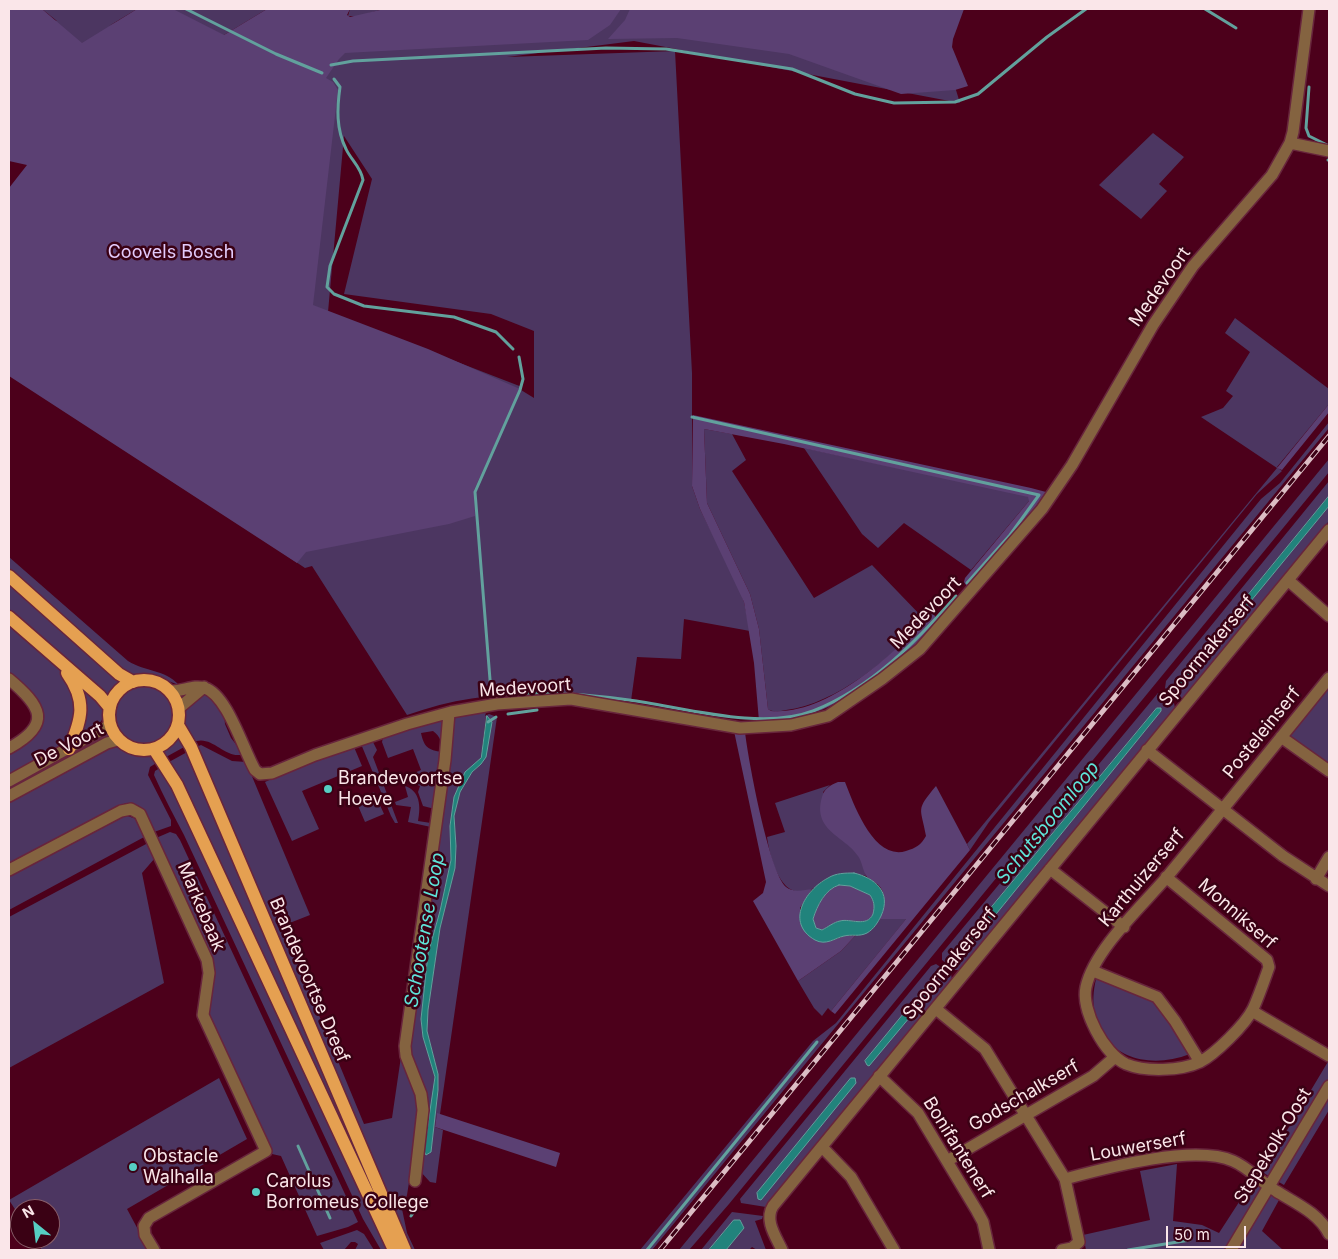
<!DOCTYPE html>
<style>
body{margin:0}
#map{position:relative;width:1338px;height:1259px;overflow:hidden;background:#4c001b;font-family:Inter,sans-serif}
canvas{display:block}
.frame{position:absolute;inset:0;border:10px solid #fae6e9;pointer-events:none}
.north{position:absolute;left:10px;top:1199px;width:50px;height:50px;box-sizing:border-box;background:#3a0114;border:1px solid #875d69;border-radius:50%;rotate:331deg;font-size:14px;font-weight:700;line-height:20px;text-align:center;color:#fae6e9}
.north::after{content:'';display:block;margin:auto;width:18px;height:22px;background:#56cec3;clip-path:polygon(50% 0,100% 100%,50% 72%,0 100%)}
.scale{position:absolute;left:1166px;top:1226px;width:80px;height:22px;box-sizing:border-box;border:2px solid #fae6e9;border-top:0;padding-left:6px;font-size:15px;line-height:18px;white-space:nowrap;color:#fae6e9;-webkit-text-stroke:4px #3a0114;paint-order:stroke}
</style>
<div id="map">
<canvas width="1338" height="1259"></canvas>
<div class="frame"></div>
<div class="north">N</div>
<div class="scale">50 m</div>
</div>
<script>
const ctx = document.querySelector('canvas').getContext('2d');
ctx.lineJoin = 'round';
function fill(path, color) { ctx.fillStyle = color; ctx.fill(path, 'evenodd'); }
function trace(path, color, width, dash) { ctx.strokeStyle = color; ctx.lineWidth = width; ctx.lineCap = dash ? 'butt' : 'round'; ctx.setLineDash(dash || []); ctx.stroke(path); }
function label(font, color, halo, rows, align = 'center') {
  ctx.font = font + ' Inter,sans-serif'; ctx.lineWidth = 5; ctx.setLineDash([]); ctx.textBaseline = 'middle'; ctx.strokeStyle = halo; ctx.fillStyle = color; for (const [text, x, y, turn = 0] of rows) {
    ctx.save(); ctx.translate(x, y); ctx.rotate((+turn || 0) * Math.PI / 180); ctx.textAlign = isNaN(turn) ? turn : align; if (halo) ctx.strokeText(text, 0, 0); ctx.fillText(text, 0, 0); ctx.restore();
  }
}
fill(new Path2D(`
 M9 9 57 21 42 9H137L109 26 142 9H267L224 35 229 42 289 9 344 19 356 16H348L350 9H384L369 13 392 9H962L944 51 960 103 634 41 507 57 675 51 692 373V486L700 509 739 587 744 602 750 631 684 619 681 659 637 657 631 701C553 690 482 688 407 715L312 566 305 568 9 370 35 161ZM344 136 372 179 344 294 491 314 534 331V398L521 390 522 387 328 312Z
 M1153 133 1184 157 1159 184 1167 191 1141 219 1099 185Z
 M1235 318 1329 389V404L1277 467 1282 471 1257 494 989 822 970 850 967 844 1277 468 1201 417 1223 408 1233 396 1226 391 1250 352 1225 333Z
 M1329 422V428L652 1250H640L813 1041 836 1023 1261 499 1280 483Z
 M704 429 732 434 746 460 732 471 814 598 872 565 925 620C893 657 836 704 786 710 780 711 773 713 768 709L759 629 750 594 707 503Z
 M804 448 1025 495 1030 498 1029 501 971 570 904 523 878 548 862 534Z
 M1329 459V472L729 1204 689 1250H679Z
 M1329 481V496L1178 681 1181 686 1329 506V521L1183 698 1178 699 1165 688 1166 681Z
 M9 557 128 661C146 672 164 669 179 685L155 676 127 674 9 569Z
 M9 583 122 681 108 697 9 613Z
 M9 625C26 640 58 661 69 681 80 701 76 729 61 746L9 776V751L23 744 38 702 34 695 9 672Z
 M1329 682V766L1284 738Z
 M79 685 104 708C105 726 91 731 77 739Z
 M116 715a29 29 0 1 1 58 0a29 29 0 1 1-58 0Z
 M1158 693H1162L1174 703 1175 708 961 970H955L942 960V953ZM1157 708 1161 711 962 956 956 950Z
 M204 694H209L224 712 225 724 231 738 242 752 240 755C223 757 210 733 192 743L183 722 184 709Z
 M487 709 485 716 489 714 497 717 440 1114H437L435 1127 443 1130 436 1183 430 1182 420 1171 425 1113 408 1048 435 809 423 806 418 792 420 786 415 784 412 774 421 770 413 749 388 758 382 742 383 738C417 726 451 715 487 709ZM486 717 492 722 481 764 472 772 460 792 454 816 456 846 455 868 440 928 428 1010 427 1031 438 1074V1090L431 1152 426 1155 435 1077 423 1037 421 1019 428 954 440 911 451 860 450 826 454 797 465 772 481 758ZM433 731C441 737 442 743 442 752 428 750 424 747 421 733Z
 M108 731 111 736 9 792V783Z
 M179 737 186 746 166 757 163 751Z
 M372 740 377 750 373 757 398 823H395L391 816 361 744Z
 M201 745 232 761 246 762 310 915 282 926 364 1124 392 1118 403 1043 417 1089 420 1113 407 1195 402 1209 407 1233 415 1250H407L194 748Z
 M117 746 134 753 153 756 158 762 150 767 148 775 171 820V826L154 832 139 806 126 803 9 865V798L102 748Z
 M354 747 362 766 302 791 319 829 292 841 265 782 317 758Z
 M189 751 398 1244 169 762Z
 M163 766 392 1250H381L363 1219 184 835C174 816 163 795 154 775L155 771Z
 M830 785 823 792 864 865 866 876C850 872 835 872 821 882 819 884 816 888 812 889 781 904 770 858 767 837L785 832 775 803Z
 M405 786C420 791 421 806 418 821L431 823V827L408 822 411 807 396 805 395 802 408 797Z
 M374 792 384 814 365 822 356 801Z
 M125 815 139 820 146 836 9 910V876Z
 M170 832 176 834 180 840 358 1222 348 1227 317 1236 281 1156 272 1154 208 1018 214 971 156 838Z
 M148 843 155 858 142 873 164 983 9 1068V917Z
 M907 918 831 1011 828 1008 822 1016 814 1008 798 981 841 951 855 936 873 928 879 919Z
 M936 964 951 974 952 980 766 1207 741 1203 740 1199 931 966Z
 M1096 979 1145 997 1159 1005 1190 1054C1133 1076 1081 1042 1096 979Z
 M1329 1060V1110L1284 1185 1262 1172Z
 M219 1078 247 1139 127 1209 149 1250H42L34 1239H50V1209H20V1217L9 1200Z
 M1177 1164 1173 1221 1202 1225 1219 1233 1252 1182 1279 1200 1262 1231 1283 1250H1086L1083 1235 1150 1220 1140 1171Z
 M732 1212 763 1216 762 1219 755 1221 766 1250H757L752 1247 749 1250H726L744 1228 740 1221 735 1220 709 1250H701Z
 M357 1230 364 1234 374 1250H355L358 1244 355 1242H351L344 1250H324L320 1243Z`), '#4c3661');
fill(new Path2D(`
 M9 9H42L82 43 137 9H173L224 35 267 9H350L347 15 350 17 384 9H621L610 25 588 40 345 53 339 59 326 78 333 82 338 90 313 305 428 349 520 389 474 490 475 516 449 524 306 552 297 563 9 376V188L27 165 9 161Z
 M630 9H964L953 39 952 47 968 86 955 90 901 94 789 54 677 38 608 39 625 20Z
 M1329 404V412L1282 470 1277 468Z
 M693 415 1031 488 1046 492 1027 519 968 588 964 582 965 578 1029 501 1028 497 784 444 704 429 707 503 750 594 759 629 768 709 771 711C828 716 897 652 932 612L939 622C909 653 868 687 830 706 809 717 783 720 759 721L754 663 744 602 700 509 692 486Z
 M734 731 745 732C748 759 769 872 786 887 793 893 804 890 812 889L800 908V923L831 941 844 936H855L841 951 798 981 753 901 763 893 766 882Z
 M838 782H845C854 805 874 861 906 851 916 848 921 845 926 836 921 807 915 811 936 786L970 850 835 1014 831 1011 906 919H879C883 912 886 901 883 893 881 884 873 882 867 877 863 872 862 861 858 856 845 836 812 831 822 797 824 789 830 785 838 782Z
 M839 885 850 886 870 895C874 901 875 906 873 914 867 928 850 918 840 921 834 922 828 927 822 930L816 928 813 919C817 906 825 889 839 885Z
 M437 1113 560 1153 556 1167 435 1127Z`), '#5b4073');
const water = new Path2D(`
 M1329 496V506L1181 686 1178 681Z
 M1157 708H1161V711L962 956H957L956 950Z
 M487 716 492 722 486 757 481 764 472 772 460 792 454 816 456 846 455 868 440 928 428 1010 427 1031 438 1074V1090L431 1152 426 1155 424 1151 435 1077 423 1037 421 1019 428 954 440 911 451 860 450 826 454 797 465 772 481 758Z
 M854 873C875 878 892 892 881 916 878 922 874 929 867 933 859 937 852 934 844 936 835 938 826 946 815 940 785 923 805 890 828 878 836 873 845 873 854 873ZM839 885 850 886 870 895C874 901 875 906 873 914 867 928 850 918 840 921 834 922 828 927 822 930L816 928 813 919C817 906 825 889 839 885Z
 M934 977 940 981 869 1066 867 1065 865 1061Z
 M851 1078H855L856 1083 761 1200 758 1199 757 1193Z
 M734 1220H740L744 1228 726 1250H709Z`);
fill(water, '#21837c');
trace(water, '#62a19d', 1);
trace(new Path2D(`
 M186 9 276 54 322 73
 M1205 9 1236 28
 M331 65 353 61 606 48 666 49 792 69 855 94 894 103 955 102 978 94 1047 37 1086 9
 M334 79 340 87C337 108 336 129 346 149 351 160 361 167 363 180L330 266 327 287 334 294 364 306 454 317 496 332 513 349
 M1309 87 1306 128 1309 136 1327 145
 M1328 160H1329
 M692 417 1039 495 1010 535 967 583
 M491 692 475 492 520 390 523 379 519 357
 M505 694C547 691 587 694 629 700 682 707 761 731 813 711 871 688 916 642 956 596
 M508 714 537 710
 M488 722 496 717
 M298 1146 330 1218
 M411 1216 420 1203
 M647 1250 817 1042
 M1128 1250 1190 1240`), '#62a19d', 3);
const minor = new Path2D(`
 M1290 143 1329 151
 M1289 581 1329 616
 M9 679C41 706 53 724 9 748
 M170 691C182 692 194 684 205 688 227 695 243 749 255 770L260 774 272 773 315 755 407 724 451 712 497 704 571 699 740 728 791 725 828 716 882 679 920 649 1042 509 1072 465 1153 325 1193 266 1272 175 1290 143 1293 132 1309 9
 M179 708 204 687
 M1281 737 1329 771
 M1147 750 1283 856 1329 886
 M9 781 110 725
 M9 796 107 743 118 740
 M1050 869 1124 927
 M9 870 121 811 131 809 140 814 207 960 209 973 203 1015 266 1151 149 1218 144 1226 145 1235 154 1250
 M1166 877 1267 960 1269 967C1264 981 1259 996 1253 1009 1245 1025 1215 1054 1200 1062 1181 1071 1145 1072 1126 1064 1104 1054 1081 1010 1086 987 1094 950 1141 907 1166 878 1221 812 1275 745 1329 678
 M1316 879 1329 857
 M1093 971 1157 997 1175 1021 1200 1062
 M936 1009 985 1049 1065 1179 1079 1242 1072 1248 1062 1250
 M1252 1011 1329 1056
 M879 1076 918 1113 977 1211 983 1222 989 1250
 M823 1148 851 1177 894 1250
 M947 1161 1093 1076 1115 1057
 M1065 1179C1106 1168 1193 1144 1233 1161 1248 1167 1262 1183 1276 1191 1295 1203 1319 1213 1329 1234
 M415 1181 423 1110 421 1094 406 1056 405 1046 445 760 449 713
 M782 1250C776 1237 764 1220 773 1206L1329 530
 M1231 1250 1329 1086`);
const major = new Path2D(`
 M9 576 119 674 133 682
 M9 617 100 696 110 708
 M67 673C87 701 82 719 69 749
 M109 715a35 35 0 1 1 70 0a35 35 0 1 1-70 0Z
 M178 725 191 747 405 1250
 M154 749 177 785 394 1250`);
trace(minor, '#68253c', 14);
trace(major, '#68253c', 15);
trace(minor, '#846340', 11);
trace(major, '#e5a051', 12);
const rail = new Path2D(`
 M660 1250 1329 436`);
trace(rail, '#dbbdc4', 5);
trace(rail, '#3a0114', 3, [9]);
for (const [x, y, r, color] of [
 [328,789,5,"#56cec3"],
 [133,1167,5,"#56cec3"],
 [256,1192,5,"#56cec3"]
]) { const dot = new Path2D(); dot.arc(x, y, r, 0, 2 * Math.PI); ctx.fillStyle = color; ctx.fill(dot); trace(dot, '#3a0114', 2); }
label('18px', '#e3cbfc', '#3a0114', [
 ["Coovels Bosch",171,253]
]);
label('18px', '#fae6e9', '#3a0114', [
 ["Medevoort",1160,287,-55],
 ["Medevoort",926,613,-46],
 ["Spoormakerserf",1207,651,-50],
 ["Medevoort",525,688,-4],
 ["Posteleinserf",1262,733,-51],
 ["De Voort",69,745,-27],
 ["Karthuizerserf",1142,878,-50],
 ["Markebaak",201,907,67],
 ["Monnikserf",1237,914,41],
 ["Spoormakerserf",950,964,-51],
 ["Brandevoortse Dreef",309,980,67],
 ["Godschalkserf",1024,1096,-30],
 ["Stepekolk-Oost",1273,1146,-59],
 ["Louwerserf",1138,1147,-10],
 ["Bonifantenerf",958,1148,58]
]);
label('18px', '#fae6e9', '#3a0114', [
 ["Brandevoortse",338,779],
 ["Hoeve",338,800],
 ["Obstacle",143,1157],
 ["Walhalla",143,1178],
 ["Carolus",266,1182],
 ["Borromeus College",266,1203]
], 'left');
label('italic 19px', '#5fe4d9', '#3a0114', [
 ["Schutsboomloop",1048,823,-51],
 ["Schootense Loop",425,930,-80]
]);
</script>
